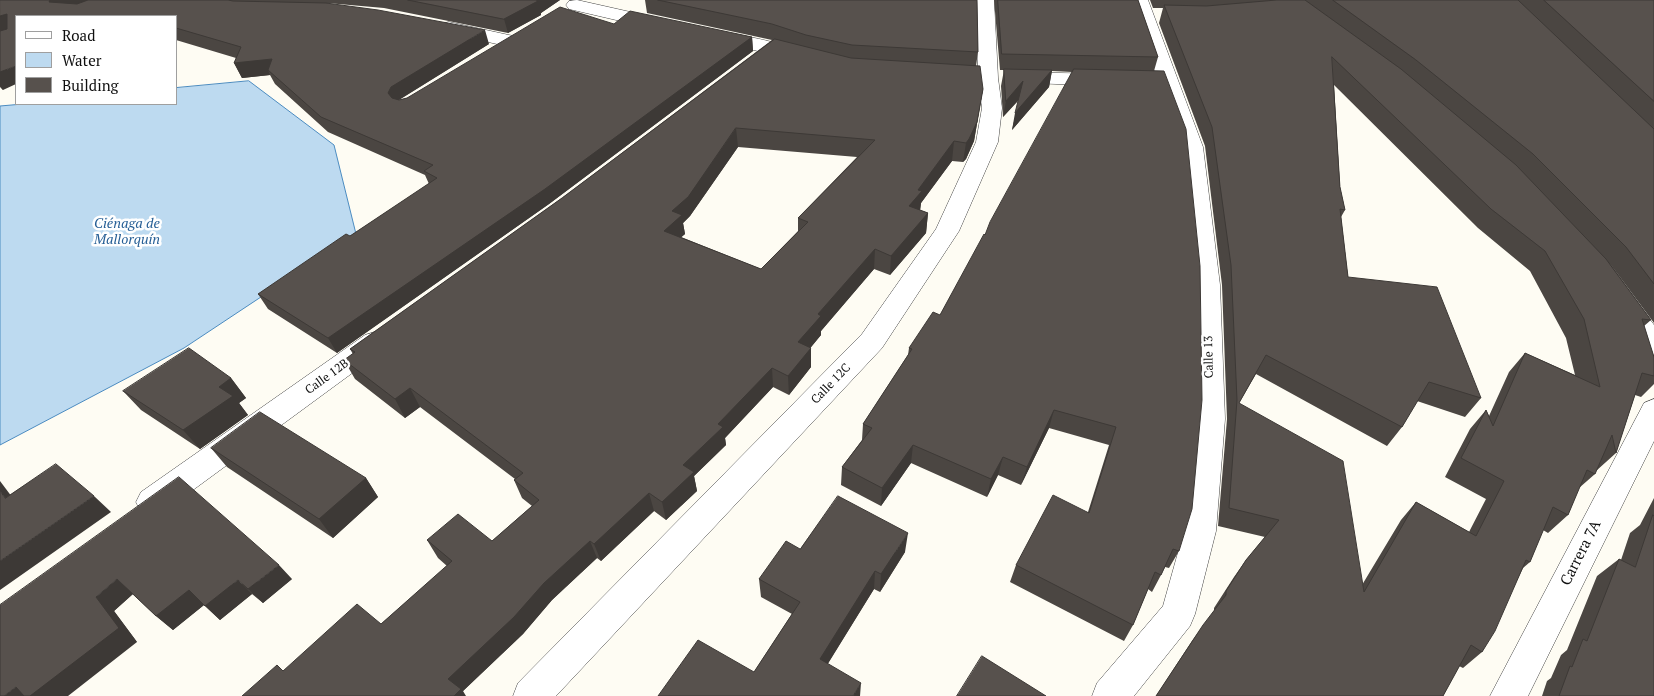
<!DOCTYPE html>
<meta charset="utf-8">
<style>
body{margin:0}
#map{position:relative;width:1654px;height:696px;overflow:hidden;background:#fefcf3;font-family:"PT Serif",serif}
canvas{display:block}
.legend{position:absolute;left:15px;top:15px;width:162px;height:90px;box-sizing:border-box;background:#fff;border:1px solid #9f9f9f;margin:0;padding:6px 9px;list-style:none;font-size:15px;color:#0f0f0f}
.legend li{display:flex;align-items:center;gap:10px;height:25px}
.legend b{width:25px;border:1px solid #9f9f9f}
</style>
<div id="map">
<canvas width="1654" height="696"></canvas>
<ul class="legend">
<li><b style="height:6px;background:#fff"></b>Road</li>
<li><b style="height:14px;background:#bddaf0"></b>Water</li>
<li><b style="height:14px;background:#57514d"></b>Building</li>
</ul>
</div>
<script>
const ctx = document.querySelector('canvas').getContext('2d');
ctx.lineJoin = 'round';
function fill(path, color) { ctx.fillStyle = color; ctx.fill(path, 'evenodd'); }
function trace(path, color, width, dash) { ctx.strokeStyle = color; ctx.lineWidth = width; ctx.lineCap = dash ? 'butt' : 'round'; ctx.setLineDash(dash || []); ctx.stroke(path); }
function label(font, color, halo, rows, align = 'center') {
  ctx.font = font + ' "PT Serif",serif'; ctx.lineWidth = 5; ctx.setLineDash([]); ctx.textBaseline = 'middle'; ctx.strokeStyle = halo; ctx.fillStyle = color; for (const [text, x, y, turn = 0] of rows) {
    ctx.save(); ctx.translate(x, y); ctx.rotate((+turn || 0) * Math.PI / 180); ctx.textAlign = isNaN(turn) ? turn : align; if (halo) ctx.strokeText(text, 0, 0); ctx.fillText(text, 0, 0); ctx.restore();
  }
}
const water = new Path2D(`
 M249 81 334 145 356 234 184 348 0 445V106L23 104H176V88Z`);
fill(water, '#bddaf0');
trace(water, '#4b8bc0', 1);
const minor = new Path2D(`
 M577 0 666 20 668 24 666 28 659 30 569 9 566 5 569 1Z
 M976 0H994L998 78 1002 108 998 142 959 231 882 348 556 696H513L518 683 862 334 936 229 976 142 982 108 978 78Z
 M1130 0H1148L1203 147 1220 285 1225 419 1216 531 1195 614 1190 626 1134 696H1092L1097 683 1163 606 1184 531 1195 419 1194 285 1181 147Z
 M449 22 518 37 521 41 518 45 511 47 442 32 440 28 442 24Z
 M715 30C733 34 801 45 810 57L807 61 800 63 767 53 708 40 705 36 708 32Z
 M1014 72 1106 74 1113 76 1116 80 1113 84 1106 86 1007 82 1004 78 1007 74Z
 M1626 297 1635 299 1654 325V356L1644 353 1613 306 1617 299Z
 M375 332 385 335 389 342 385 349 163 512 152 516 141 512 136 502 141 492 365 335Z
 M1654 399V441L1528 696H1490L1644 403Z`);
trace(minor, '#424242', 1);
fill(minor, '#fff');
fill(new Path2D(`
 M0 0H560L541 13V15L508 33 384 8 327 3 489 44 399 100 407 98 614 24 752 37 753 51 549 204 337 353 268 309 258 294 350 236 429 184 425 175 328 132 275 84 270 75 242 78 234 63 236 58 176 40V16H16L3 90 0 87Z
 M645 0H977L978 52 976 66 983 89 974 141 966 159 963 162 952 161 921 203 920 210 928 213 926 233 890 275 874 269 821 331V335L810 348 811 367 789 395 773 387 725 438 726 445 694 476 697 491 666 520 654 511 601 561 597 558 552 600 523 634 463 691 283 671 381 624 447 566 438 558 427 540 492 541 532 506 522 498 514 480 515 479 420 407 405 418 355 379 344 360 353 354 350 349 562 198 772 40 647 13ZM738 147 857 157 798 218V231L761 269 681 237 685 234 683 223 690 216Z
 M994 0H1138L1158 57 1154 71 1179 551 1169 568 1165 567 1161 575 1152 592 1148 589 1133 625 1124 641 1010 582 1016 565 1088 512 1109 445 1049 428 1021 485 998 475 987 497 911 463 881 506 841 485 842 467 862 440 863 424 908 355 909 348 940 315 985 235 1072 72 1052 71 1049 87 1012 130 1019 100 1003 117 1001 86 1004 70H1000Z
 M1150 0H1654V323L1608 261 1651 320 1644 326 1654 357V384L1641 397 1635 395 1616 453 1596 471 1595 474 1579 488 1568 515 1548 533 1543 530 1530 562 1523 568 1482 652 1463 668 1459 666 1443 696H1156L1192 641 1214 611V608L1234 577 1246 560 1265 537 1218 526 1227 419 1222 285 1205 146 1159 23 1163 8H1153ZM1334 85 1478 228 1530 271 1566 338 1575 375 1525 353 1509 372 1489 416 1486 410 1470 429 1445 477 1486 499 1469 532 1416 502 1401 520 1362 585 1239 403 1256 374 1387 446 1402 427 1417 401 1465 417 1481 398 1348 277 1341 217 1345 210 1340 187Z
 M231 378 246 398 239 403 248 415 200 449 141 410 123 391Z
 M211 448 366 478 378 497 333 538 227 467Z
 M1654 498V696H1542L1547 681 1551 678 1561 655 1567 650 1597 576 1619 559 1621 560 1630 533 1640 525Z
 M800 549 905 552 880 592 874 589 828 663 754 672 792 614 761 597 759 579Z
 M292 579 263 603 252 594 220 620 204 605 173 630 156 616 133 594 114 611 137 642 0 605Z`), '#4b4642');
fill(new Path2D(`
 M50 0H91L61 10 49 2Z
 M535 0H560L541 13V15L508 33 504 19Z
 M7 14 16 27 0 33V16Z
 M485 30 489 44 397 101 394 108 388 93 391 87Z
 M752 37 753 51 549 204 337 353 328 338Z
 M272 59 268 70 270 75 242 78 234 63Z
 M16 66V84L3 90 0 86V72Z
 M1052 70 1049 87 1012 130 1015 113Z
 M1023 81 1020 98 1003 117 1006 101Z
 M983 89 974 141 966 159 963 162 966 143Z
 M736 128 738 147 690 216 683 223 685 234 667 250 664 231 672 211Z
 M954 141 952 161 921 203 920 211 909 206 918 190Z
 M928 213 926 233 890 275 891 256Z
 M875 249 874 269 821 331V335L799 362 798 342 818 314Z
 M811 348V367L789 395 788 376Z
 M772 368 773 387 725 438 726 445 694 476 697 491 666 520 662 502 683 465 718 424Z
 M231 378 246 398 239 403 248 415 200 449 183 430 219 387Z
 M410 388 420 407 405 418 395 399Z
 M1054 410 1049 428 1021 485 1027 467Z
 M913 445 911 463 881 506 882 488Z
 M1003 457 998 475 987 497 991 479Z
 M366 478 378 497 333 538 319 519Z
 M0 481 24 513 5 498 0 491Z
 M649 493 654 511 601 561 594 544Z
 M94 496 111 512 0 590V561Z
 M908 533 905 552 880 592 881 574Z
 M590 541 597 558 552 600 523 634 463 691 466 696H454L448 679 544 583Z
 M279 565 292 579 263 603 248 589Z
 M875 571 874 589 821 675 820 659Z
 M117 579 134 593 114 611 137 642 68 696H4L16 687 96 597Z
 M238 580 252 594 220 620 205 606Z
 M189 590 204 605 173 630 156 616Z
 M861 683 860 696H853Z`), '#3d3936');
const building = new Path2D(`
 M0 0H50L49 2 77 4 88 0H228L233 1 326 3 378 10 485 30 391 87 388 93 392 98 399 100 407 98 560 7 614 24 630 11 752 37 545 189 328 338 258 294 346 234 350 236 437 178 424 171 433 165 321 117 268 70 272 59 234 63 241 47 176 28V16H16V66L0 72V31L7 29V14L0 16Z
 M408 0H536L538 1 504 19Z
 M658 0H977L978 52 852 45 806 35 772 24Z
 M998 0H1138L1158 57 1002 54Z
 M1277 0H1305L1401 69 1516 165 1606 259 1651 320 1642 319 1654 357V376L1642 373 1616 453 1612 435 1595 474 1587 470 1568 515 1553 507 1530 562 1526 560 1495 631 1482 652 1471 645 1443 696H1156L1203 625 1226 595V591L1246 560 1279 520 1229 508 1237 400 1231 265 1212 127 1164 5 1206 6ZM1332 57 1491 209 1545 251 1584 319 1600 387 1525 353 1493 426 1486 410 1461 458 1504 481 1476 536 1416 502 1364 592 1343 461 1239 403 1266 355 1402 427 1429 382 1481 398 1437 287 1348 277 1340 209 1345 210 1340 187Z
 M1333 0H1518L1654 129V284L1626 247 1533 154 1416 60Z
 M1544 0H1654V101Z
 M775 39 851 58 980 66 983 89 977 122 969 139 966 143 954 141 918 190 922 191 909 206 928 213 891 256 875 249 818 314 821 316 798 342 811 348 788 376 772 368 718 424 723 427 683 465 694 472 662 502 649 493 594 544 590 541 544 583 514 617 448 679 461 689 454 696H242L277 665 283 671 357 604 381 624 452 561 427 540 458 514 492 541 539 500 514 480 523 473 410 388 395 399 344 360 355 352 350 349 562 198ZM736 128 875 140 798 218 808 222 761 269 664 231 682 215 672 211 688 197Z
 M1004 69 1052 70 1015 113 1023 81 1006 101Z
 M1074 69 1164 71 1186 129 1200 266 1202 400 1192 509 1179 551 1173 549 1161 575 1155 572 1133 625 1016 565 1053 495 1089 513 1116 427 1054 410 1027 467 1003 457 991 479 913 445 882 488 842 467 872 428 863 424 912 349 909 348 933 312 940 315 984 234 985 235 990 222Z
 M189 348 231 378 219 387 233 396 183 430 123 391Z
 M260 412 366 478 319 519 211 448Z
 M56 464 94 496 0 561V491L5 498Z
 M179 477 279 565 248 589 238 580 205 606 189 590 156 616 117 579 96 597 119 628 30 696H24L16 687 4 696H0V605Z
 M838 496 908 533 881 574 875 571 820 659 861 683 853 696H658L698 640 754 672 800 602 759 579 786 541 800 549Z
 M1653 515 1654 516V696H1559L1570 666 1572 667 1583 639 1587 641 1619 559 1635 567Z
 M982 656 1046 696H957Z`);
fill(building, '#57514d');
trace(building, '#3d3936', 1);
label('12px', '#0f0f0f', '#fff', [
 ["Calle 13",1209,357,-91],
 ["Calle 12B",327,377,-36],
 ["Calle 12C",831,384,-46]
]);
label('italic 14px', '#255e95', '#fff', [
 ["Ciénaga de",127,224],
 ["Mallorquín",127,240]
]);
label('15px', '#0f0f0f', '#fff', [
 ["Carrera 7A",1581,553,-63]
]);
</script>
